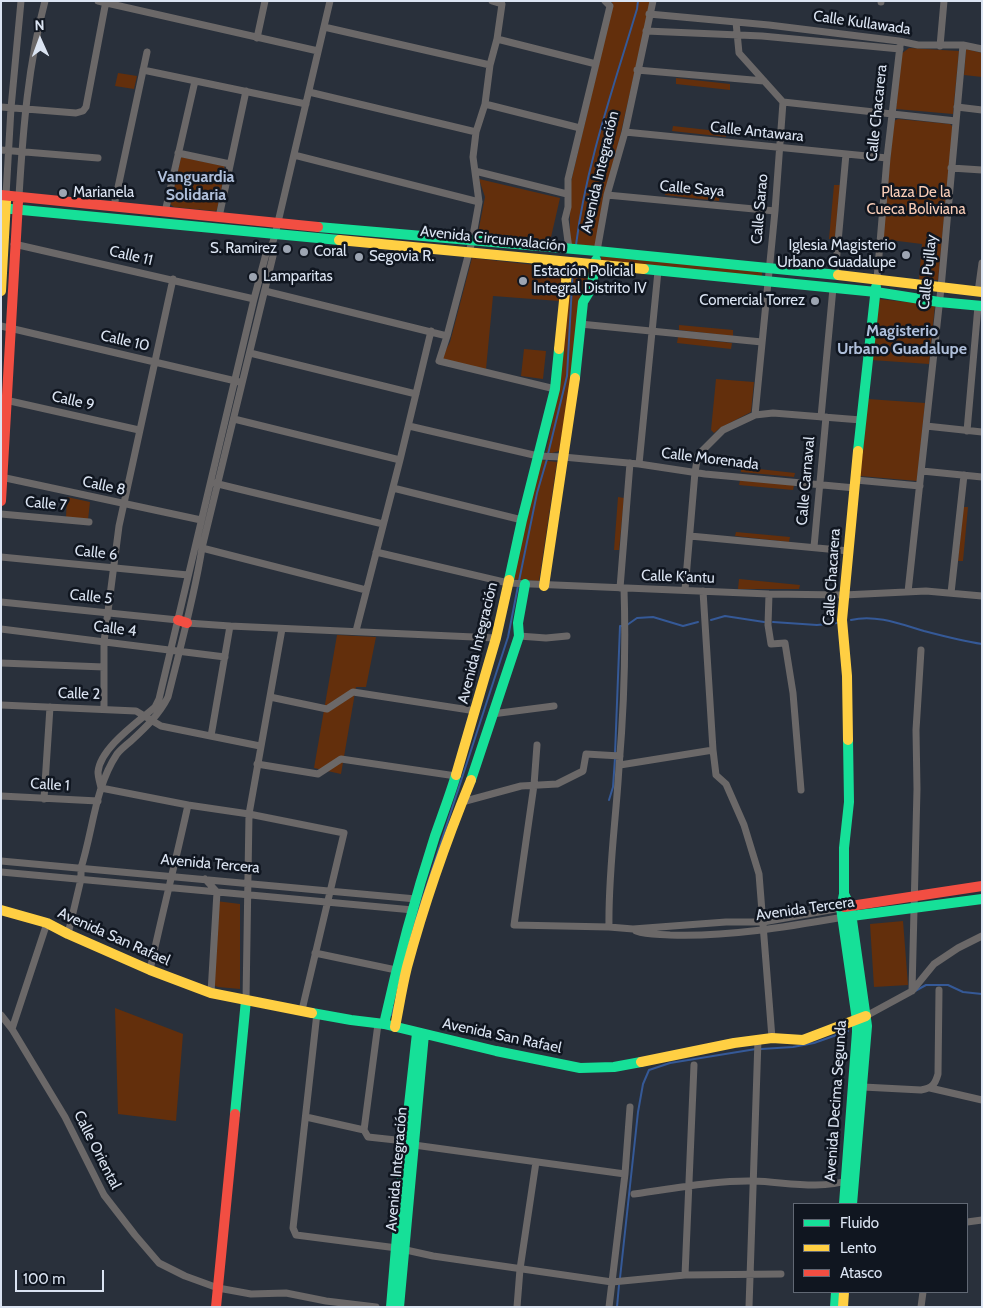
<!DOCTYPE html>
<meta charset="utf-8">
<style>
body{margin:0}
#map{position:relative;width:983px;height:1308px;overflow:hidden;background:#29303b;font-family:Cabin,sans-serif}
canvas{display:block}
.frame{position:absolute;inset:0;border:2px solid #dbe4f2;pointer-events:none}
.legend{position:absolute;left:793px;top:1203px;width:175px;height:90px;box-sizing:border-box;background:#101620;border:1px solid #616874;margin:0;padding:6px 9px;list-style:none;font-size:15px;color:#dbe4f2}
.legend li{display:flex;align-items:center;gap:10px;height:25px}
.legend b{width:25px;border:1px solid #616874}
.north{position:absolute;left:15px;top:15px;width:50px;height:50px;-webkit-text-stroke:4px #101620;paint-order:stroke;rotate:358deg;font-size:14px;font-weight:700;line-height:20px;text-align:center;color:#dbe4f2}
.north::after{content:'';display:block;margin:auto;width:18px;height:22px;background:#dbe4f2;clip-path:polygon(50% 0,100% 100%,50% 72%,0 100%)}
.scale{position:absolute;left:15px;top:1270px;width:89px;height:22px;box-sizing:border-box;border:2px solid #dbe4f2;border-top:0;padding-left:6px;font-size:15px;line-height:18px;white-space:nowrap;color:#dbe4f2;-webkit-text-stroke:4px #101620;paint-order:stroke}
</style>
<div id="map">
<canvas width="983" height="1308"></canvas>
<div class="frame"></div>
<ul class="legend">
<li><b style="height:6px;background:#16e098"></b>Fluido</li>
<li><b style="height:6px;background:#ffcf43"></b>Lento</li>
<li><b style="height:6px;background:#f24e42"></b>Atasco</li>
</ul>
<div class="north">N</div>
<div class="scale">100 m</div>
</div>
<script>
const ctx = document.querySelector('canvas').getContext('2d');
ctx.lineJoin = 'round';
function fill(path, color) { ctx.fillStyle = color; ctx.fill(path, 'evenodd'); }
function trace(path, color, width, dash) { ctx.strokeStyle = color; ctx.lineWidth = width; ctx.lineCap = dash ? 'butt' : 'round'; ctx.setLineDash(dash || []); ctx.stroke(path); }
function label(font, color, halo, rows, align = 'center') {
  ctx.font = font + ' Cabin,sans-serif'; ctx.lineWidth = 5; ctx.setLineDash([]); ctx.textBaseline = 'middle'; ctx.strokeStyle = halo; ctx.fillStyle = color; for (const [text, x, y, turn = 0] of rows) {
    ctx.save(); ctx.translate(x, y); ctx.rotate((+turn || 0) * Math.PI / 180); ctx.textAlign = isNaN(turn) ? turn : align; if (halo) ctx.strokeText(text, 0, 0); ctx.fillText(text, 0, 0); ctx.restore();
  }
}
fill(new Path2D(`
 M611 1H651L595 246 570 244V186L613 4Z
 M909 48 959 51 953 114 896 109 901 54Z
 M966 49 982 53V77L964 75Z
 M118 73 137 76 134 89 115 86Z
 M676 78 730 84V90L676 84Z
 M898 119 950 124 953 127 938 280 919 279 922 244 882 239 894 121Z
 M673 126 726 132V137L672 131Z
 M181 157 224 166 225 170 217 210 215 211 174 207 170 204Z
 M479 179 560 198 549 246 477 238 485 197Z
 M834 185H840L835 239H829Z
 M666 189 720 195 719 201 665 195Z
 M602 255 762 271V278L602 262 600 260Z
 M472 258 562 268 559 301 493 296 486 369 440 361 450 342Z
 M570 267 592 269 588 286 579 299 571 378 559 451 552 453 546 452 559 390Z
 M878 299 935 305 929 364 871 360Z
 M679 325 733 330V336L679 330Z
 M678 337 732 343 731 349 677 343Z
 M524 349 546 351 543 379 521 376Z
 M716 379 754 382 751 412 720 428 714 433 711 430Z
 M868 399 925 403 917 481 860 476Z
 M540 460 557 462 539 581 512 579Z
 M741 467 795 473 794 477 741 472Z
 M740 480 794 485 793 490 739 485Z
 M67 497 90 502 88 520 66 517Z
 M618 497 624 498 619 550H614Z
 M963 507H968L963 561H958Z
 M736 532 790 537 789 542 735 536Z
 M739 579 800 585 799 589H738Z
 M337 635 376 637 366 687H356L341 774 314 768Z
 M216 901 240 904V989L218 987 211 984Z
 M903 921 908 985 874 987 870 924Z
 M115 1008 183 1034 176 1121 118 1114Z`), '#632f0c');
trace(new Path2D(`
 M576 245C586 164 614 86 637 9L638 1
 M548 454 567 376 573 267
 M519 581 537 493 547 459
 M711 620 725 616 764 622
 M851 620C875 614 901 624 924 631 943 636 962 641 982 644
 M773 622 817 625 837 623
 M627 625 637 618 653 617 683 626 698 622
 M615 754 620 626H623
 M609 800 613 787 615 758
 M410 937 508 637 518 586
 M915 991 926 985H948L963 992 982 994
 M392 1015 394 1007
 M761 1049 793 1047 814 1043 848 1031
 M620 1278 638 1112 643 1084 649 1070 670 1063 756 1049
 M617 1307 619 1285`), '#355997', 2);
trace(new Path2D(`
 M98 1 318 51
 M492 1 502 4 497 39 490 65 485 104 476 132 473 157 479 202 472 241 447 336 439 361 555 389
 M881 2V1
 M649 14 769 25 899 41 918 45H963L982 49
 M736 22 739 53 783 102 775 211 755 415
 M324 27 490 65
 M646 31 762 36 900 49
 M257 38 265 1
 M497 39 596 64
 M940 46 944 1
 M143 70 306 104
 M637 70 764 81
 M309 92 476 132
 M783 102 956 121
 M485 104 580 128
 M1 107 76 113 83 111 86 107 106 1
 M957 107 982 110
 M625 132 887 158
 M1 150 98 158
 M178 153 230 164
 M294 155 479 202
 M951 168 982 170
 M475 171 567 194
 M6 195 11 108 21 1
 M607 195 775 211
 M19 196C23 130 28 65 45 1
 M114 206 147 52
 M165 212 195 81
 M219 217 246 91
 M14 244 254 299
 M569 249 565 219 568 207V179L610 6 605 1
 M597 251 607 195 625 132 653 1
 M835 275 846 154
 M877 279 887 158 900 46
 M265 291 447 336
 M978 292 982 263
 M580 324 762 342
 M1 326 240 382
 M250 353 416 394
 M1 399 139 430
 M821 417 833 288
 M234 419 400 460
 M409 426 538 456 563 457 639 464 705 474 855 488
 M926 426 982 432
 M967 431 978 306
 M639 464 658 271
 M922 471 982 477
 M1 477 201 520
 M856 480 920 486
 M214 483 383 524
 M393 488 522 520
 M1 514 89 522
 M690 536 849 551
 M814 547 826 417
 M202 548 366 590
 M376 552 508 583 769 594 844 595 926 591 982 596
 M1 557 188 575
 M620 588 630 463
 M685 590 695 472 698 455 723 430 755 415 773 413 861 420
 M703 591 713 750 716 775 726 784 744 825 759 874 772 1038
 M908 592 941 288 963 45
 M951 593 964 475
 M769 594 768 625 771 644 785 643 793 693 801 790
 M1 602 178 620
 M187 623 230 626 496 638
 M1 629 225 657
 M356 631 400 460 431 331
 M519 636 546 638 567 636
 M1 663 104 667
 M270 697 327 709 353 692 476 711
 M1 705 136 711 161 726 260 746
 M104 709V642L119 526 173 279
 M492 714 554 706
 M211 736 230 626
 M537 745 534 785 514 925 609 927 633 929 726 922H763L841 908
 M257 764 318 774 341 759 456 776
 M620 765 713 750
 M101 788C100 783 98 777 98 772 100 748 138 722 155 707L159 699 254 299 267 250 272 245 275 235 330 1
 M101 788 188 805
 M1 796 98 801
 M44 799 50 707
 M462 802 521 786 557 784 583 771 586 754 620 756
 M1 861 416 899
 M1 872 413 910
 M205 879 217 892 211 993
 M609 927C608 874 616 820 619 767 624 708 626 648 624 588
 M636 931C647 935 658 934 670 935 728 937 786 927 844 917
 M68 934 81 879V868C93 830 95 787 117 754 121 749 126 745 131 741 145 728 159 715 168 697 180 648 194 599 202 548L274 252 272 245
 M315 953 396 970
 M150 970C162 914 176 860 188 805L249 814 344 833 302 1010
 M912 991 917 789 916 730 921 650
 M246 1000 249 814 282 629
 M317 1013 293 1228 296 1235 397 1248 433 1256 612 1282 685 1275 781 1274
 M1 1015 12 1029 65 1117 104 1195 135 1235 159 1263 185 1276 218 1288 251 1294 286 1293 326 1301 376 1307
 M866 1016 912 991 934 964 958 948 982 936
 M12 1029 47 923
 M863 1087 921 1090C932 1088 935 1085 938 1074L939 990
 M930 1088 982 1100
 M306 1117 364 1130 368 1137 405 1141
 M364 1130 378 1024
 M414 1145 625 1174
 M634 1194C673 1189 714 1180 754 1181 785 1182 819 1190 850 1180
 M967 1222 982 1220
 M685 1275 694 1065
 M517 1307 520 1269 536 1162
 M609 1307 625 1174 630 1107
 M749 1307 758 1040
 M921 1307 923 1292`), '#6b6868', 7);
trace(new Path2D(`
 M1 208 339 240
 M318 227 597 251 838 275
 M644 269 876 292 939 302 982 306
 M575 378 583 302 591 289 596 260
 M858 451 876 287
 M509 580 522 520 555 389 559 349
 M471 780 519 636 518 623 525 584
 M844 894 850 906 867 1026 852 1204
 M844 917 982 899
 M312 1013 351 1020 384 1024 496 1051 580 1068 614 1067 641 1062
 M384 1024C398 961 415 898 435 836 442 816 450 795 456 775
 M235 1114 246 1000
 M844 1204 857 1032V1020L841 908 844 894V848L849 802 848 740
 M391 1307 405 1141 417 1033
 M399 1307 424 1034
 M835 1307 836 1292`), '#16e098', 10);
trace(new Path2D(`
 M339 240 644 269
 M838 275 982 292
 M1 291 6 201
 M559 349 568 262
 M544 586 575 378
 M848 740 847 676 842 620 858 451
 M456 775 496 638 509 580
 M1 910 47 923 68 934 150 970 211 993 312 1013
 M395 1027C399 1007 402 987 407 967 424 904 446 841 471 780
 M641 1062 734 1043 772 1038 803 1040 866 1016
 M843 1307 844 1292`), '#ffcf43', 10);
trace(new Path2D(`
 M1 195 318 227
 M1 501 18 202
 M178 620 187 623
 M844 907 982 886
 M216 1307 235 1114`), '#f24e42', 10);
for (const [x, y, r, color] of [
 [63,193,5,"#9da5b2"],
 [287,249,5,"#9da5b2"],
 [304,252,5,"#9da5b2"],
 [906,255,5,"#9da5b2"],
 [359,257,5,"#9da5b2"],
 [253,277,5,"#9da5b2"],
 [523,281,5,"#9da5b2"],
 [815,301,5,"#9da5b2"]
]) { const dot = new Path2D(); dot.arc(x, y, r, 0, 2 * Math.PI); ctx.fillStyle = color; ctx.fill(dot); trace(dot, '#101620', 2); }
label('15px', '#dbe4f2', '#101620', [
 ["Calle Kullawada",862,23,8],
 ["Calle Chacarera",877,113,-84],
 ["Calle Antawara",757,132,6],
 ["Avenida Integración",600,172,-77],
 ["Calle Saya",692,189,5],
 ["Calle Sarao",760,209,-85],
 ["Avenida Circunvalación",493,239,6],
 ["Calle 11",131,256,13],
 ["Calle Pujllay",928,272,-84],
 ["Calle 10",125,341,13],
 ["Calle 9",73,401,13],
 ["Calle Morenada",710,459,7],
 ["Calle Carnaval",806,481,-85],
 ["Calle 8",104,486,12],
 ["Calle 7",46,504,5],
 ["Calle 6",96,553,6],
 ["Calle K'antu",678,577,2],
 ["Calle Chacarera",832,577,-86],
 ["Calle 5",91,597,6],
 ["Calle 4",115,629,7],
 ["Avenida Integración",478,643,-76],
 ["Calle 2",79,694,2],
 ["Calle 1",50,785,3],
 ["Avenida Tercera",210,864,5],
 ["Avenida Tercera",805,909,-8],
 ["Avenida San Rafael",114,937,24],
 ["Avenida San Rafael",502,1036,12],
 ["Avenida Decima Segunda",836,1101,-86],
 ["Calle Oriental",97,1150,63],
 ["Avenida Integración",397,1169,-85]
]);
label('15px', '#dbe4f2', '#101620', [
 ["Marianela",73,193],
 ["Iglesia Magisterio",896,246,"right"],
 ["Urbano Guadalupe",896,263,"right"],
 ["S. Ramirez",277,249,"right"],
 ["Coral",314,252],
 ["Segovia R.",369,257],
 ["Estación Policial",533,272],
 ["Integral Distrito IV",533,289],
 ["Lamparitas",263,277],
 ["Comercial Torrez",805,301,"right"]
], 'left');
label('15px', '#f9cdb7', '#101620', [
 ["Plaza De la",916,193],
 ["Cueca Boliviana",916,210]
]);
label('bold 16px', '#afbfda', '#101620', [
 ["Vanguardia",196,177],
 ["Solidaria",196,195],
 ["Magisterio",902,331],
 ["Urbano Guadalupe",902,349]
]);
</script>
